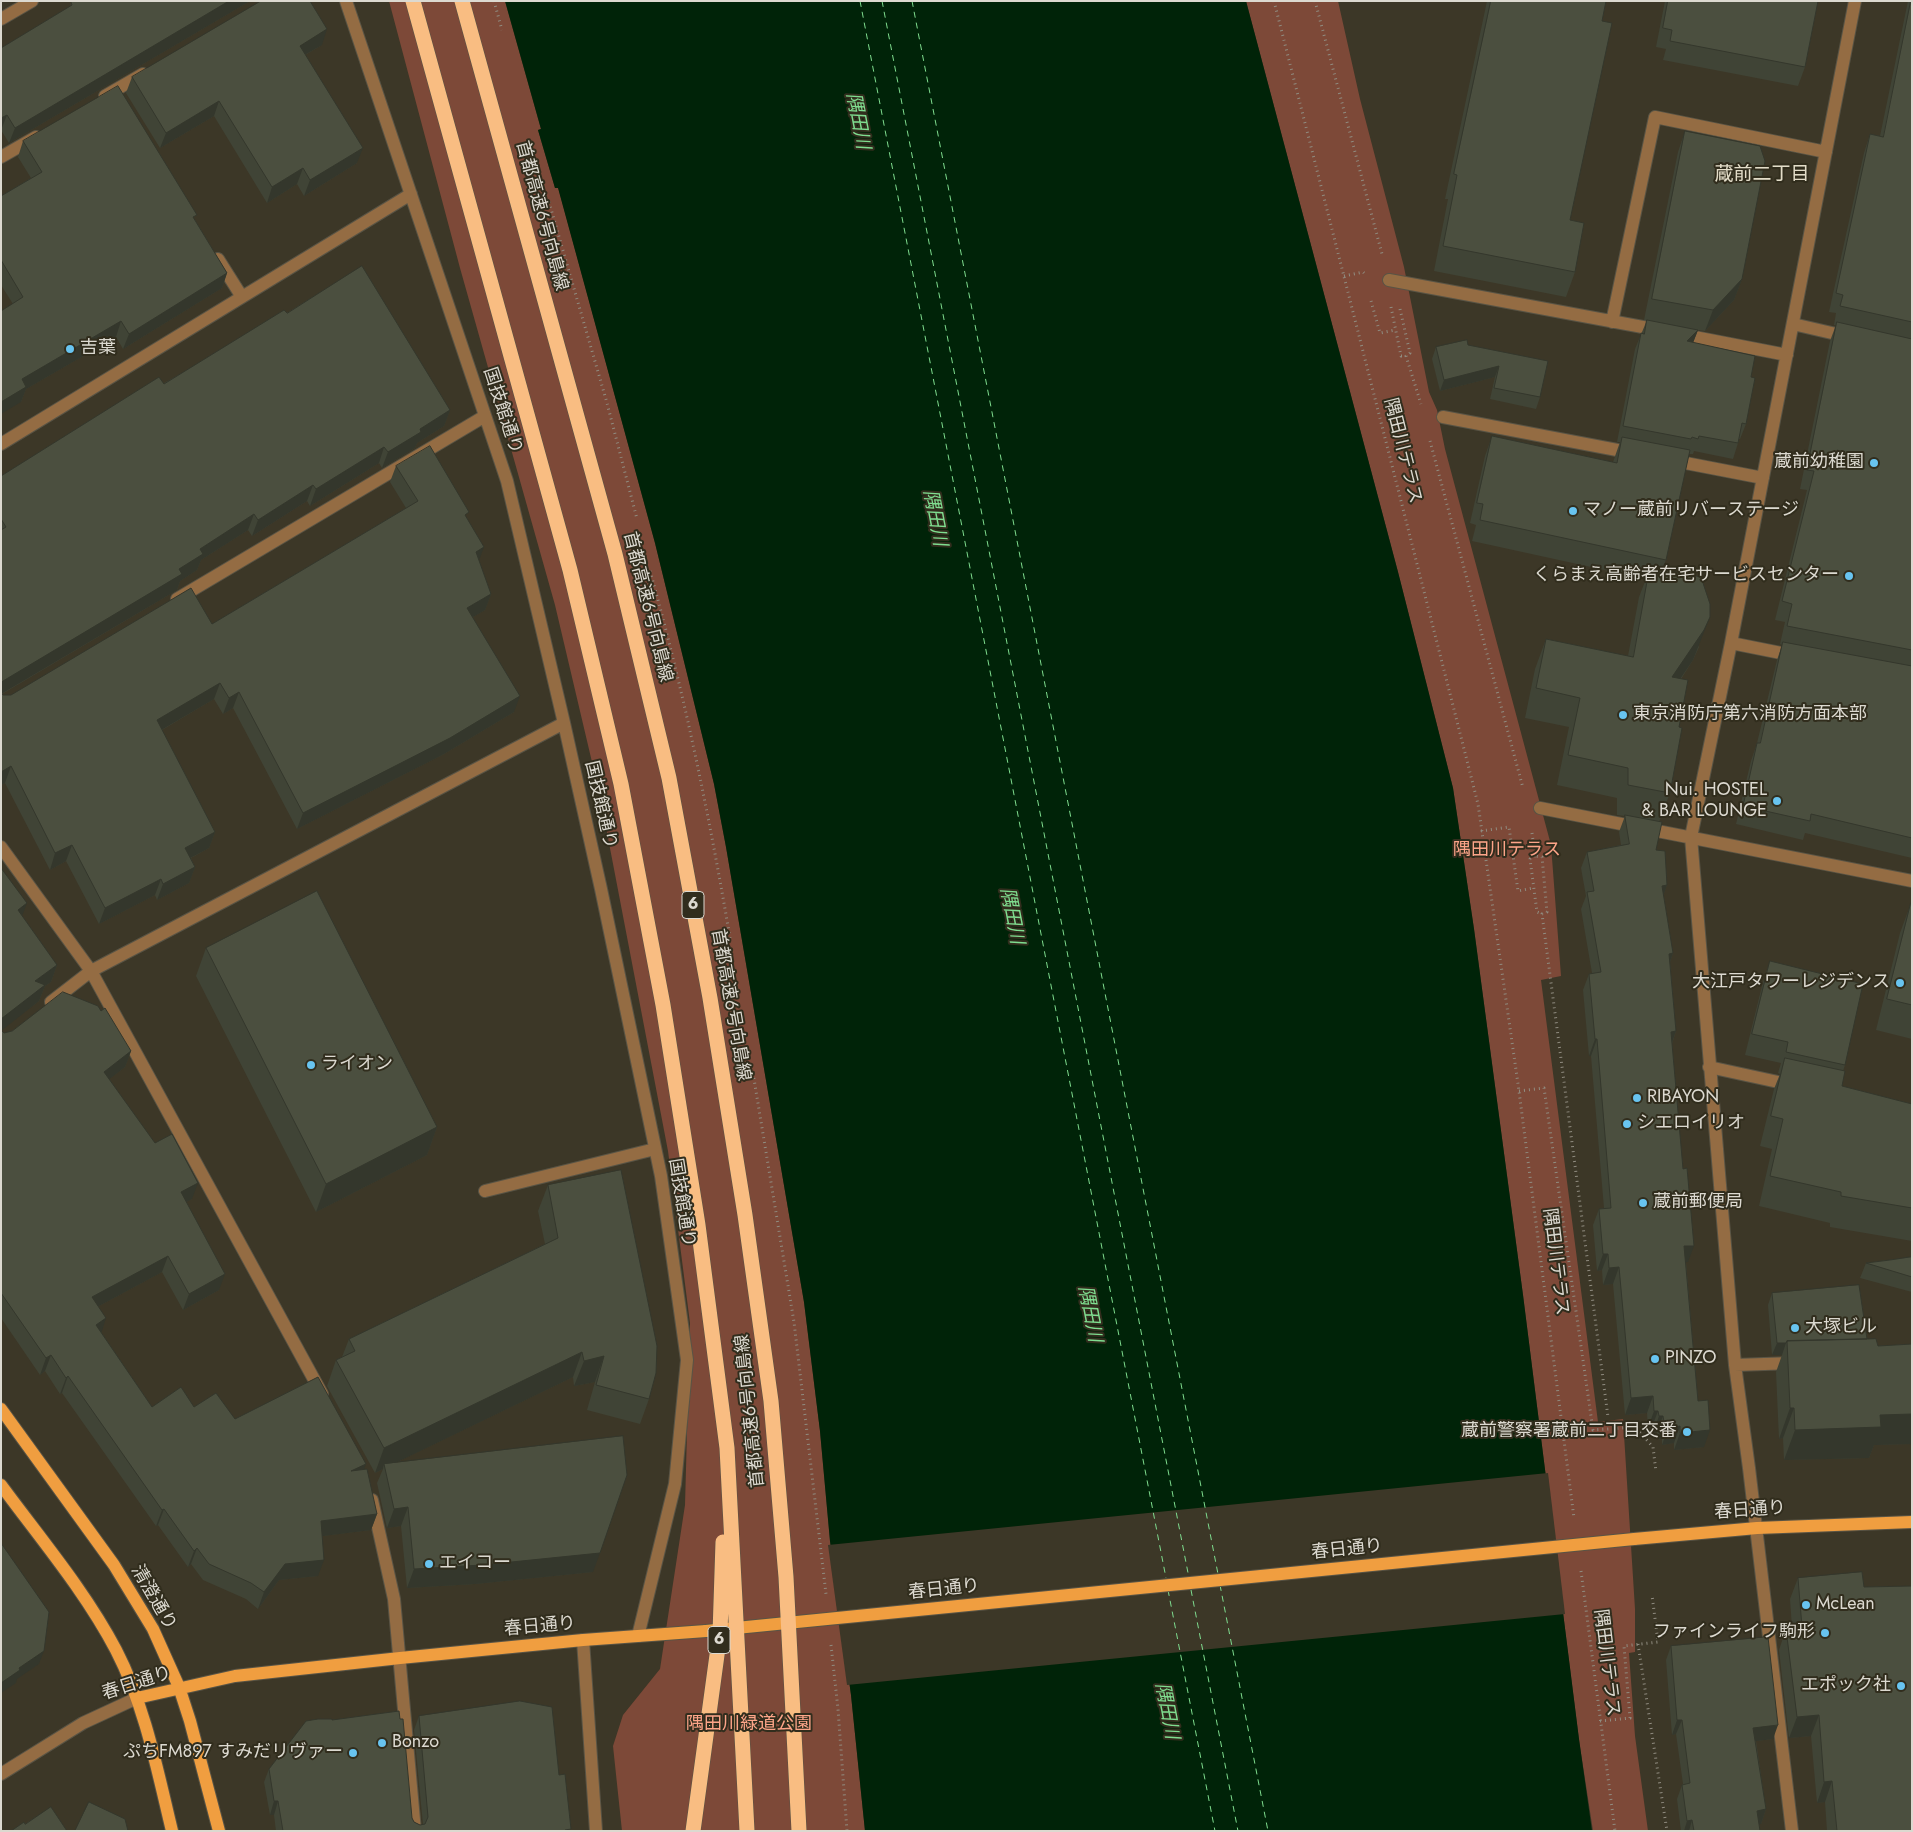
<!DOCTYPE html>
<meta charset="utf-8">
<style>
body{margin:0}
#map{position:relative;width:1913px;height:1832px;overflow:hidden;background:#3c3727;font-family:Jost,sans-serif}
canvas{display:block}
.frame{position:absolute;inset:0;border:2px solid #dcd9d0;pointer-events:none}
</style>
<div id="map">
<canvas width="1913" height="1832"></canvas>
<div class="frame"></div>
</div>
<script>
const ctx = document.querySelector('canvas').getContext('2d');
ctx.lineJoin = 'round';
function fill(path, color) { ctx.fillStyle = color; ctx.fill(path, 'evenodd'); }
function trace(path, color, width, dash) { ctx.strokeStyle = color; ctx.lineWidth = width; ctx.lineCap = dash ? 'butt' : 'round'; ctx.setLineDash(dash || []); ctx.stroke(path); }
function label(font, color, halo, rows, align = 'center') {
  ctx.font = font + ' Jost,"Noto Sans JP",sans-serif'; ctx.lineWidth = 4; ctx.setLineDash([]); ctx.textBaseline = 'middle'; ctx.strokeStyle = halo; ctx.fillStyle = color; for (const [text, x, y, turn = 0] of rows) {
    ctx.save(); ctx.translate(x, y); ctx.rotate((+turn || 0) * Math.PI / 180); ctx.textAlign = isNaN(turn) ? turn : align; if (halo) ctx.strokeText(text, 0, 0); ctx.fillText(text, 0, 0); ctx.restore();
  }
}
fill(new Path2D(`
 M389 1H505L541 129 538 130 555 188 558 187 655 543 714 784 726 847 804 1302 820 1431 830 1541 851 1695 865 1831H622L613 1746 623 1715 660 1669 685 1505 690 1323 668 1151 600 796 555 605 460 268Z
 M1246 1H1338L1360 99 1404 267 1429 392 1437 410 1445 449 1551 845 1561 976 1541 980 1598 1422 1623 1419 1635 1609V1652L1629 1653 1635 1736 1648 1831H1593L1579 1740 1523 1295 1474 929 1453 788 1398 572Z`), '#7d4938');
fill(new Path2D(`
 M505 1H1246L1398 572 1453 788 1474 929 1523 1295 1579 1739 1592 1831H865L851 1695 830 1541 820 1431 804 1302 726 847 714 784 655 543 558 188H555L538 130 541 129Z`), '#002308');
fill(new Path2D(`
 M1548 1473 1565 1614 847 1685 828 1545Z`), '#3c3727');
trace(new Path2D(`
 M860 1 1166 1578
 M882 1 1189 1578
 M912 1 1218 1574
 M1220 1585 1268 1831
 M1168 1590 1215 1831
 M1191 1590 1238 1831`), '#7fdd8f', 1, [6, 5]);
const minor = new Path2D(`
 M346 1 507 481 564 723 601 889 661 1176 687 1360 675 1484 638 1636
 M1 19 32 1
 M105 96 143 74
 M1 157 36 137
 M218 259 242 297
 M1389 280 1659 330
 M1612 322 1655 117 1826 152
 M1793 324 1849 337
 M1679 334 1787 355
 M1443 417 1633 453
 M1 444 411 194
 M1670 460 1763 478
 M177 599 485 416
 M1731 643 1796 656
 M1540 808 1912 881
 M1 847 91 971 322 1394
 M51 1002 91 971 564 723
 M1709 1067 1792 1085
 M485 1191 655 1149
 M1735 1365 1794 1363
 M372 1500 394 1599 415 1831
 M583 1640 596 1831
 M1 1774 83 1723 137 1698
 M1792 1831 1749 1468 1735 1365 1691 837 1731 643 1855 1`);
const major = new Path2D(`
 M1 1409 114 1565 153 1629 179 1687 190 1721 219 1831
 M1 1485C40 1538 85 1591 116 1650 145 1706 157 1769 172 1831
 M1634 1539 1757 1528 1912 1522
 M137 1698 235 1676 400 1658 583 1640 706 1631`);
trace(minor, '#595445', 14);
trace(major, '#595445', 14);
trace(new Path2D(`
 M494 1 502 30
 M1274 1 1478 804 1519 1091 1574 1518
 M1315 1 1382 254
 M549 202 607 403 637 519
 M1344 276 1363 272 1364 273
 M1371 301 1380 333 1395 330
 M1391 307 1401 356H1406
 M1400 309 1410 353 1406 356 1421 404
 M1430 441 1523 788
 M650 571C684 692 709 814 730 938
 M1481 831 1509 827 1518 891 1533 888
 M1532 833 1535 856 1542 857 1547 912 1542 914 1608 1417
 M1535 856 1530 859 1537 912 1542 914
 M753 1073 794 1322 826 1594
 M1519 1091 1544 1088 1593 1430 1635 1427 1653 1447 1656 1472
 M1581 1571 1615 1831
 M1638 1644 1667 1831
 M831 1645 838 1709 847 1831
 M1600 1721 1630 1718 1624 1646 1658 1642 1652 1595`), '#908c80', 3, [1, 4]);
trace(minor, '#946c43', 12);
trace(major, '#f09e40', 12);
const majorBridge = new Path2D(`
 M706 1631 1634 1539`);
const highwayBridge = new Path2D(`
 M413 1 570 570 621 784 663 1005 698 1225 727 1448 747 1831
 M462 1 615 554 669 778 710 998 745 1215 771 1401 786 1577 799 1831
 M693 1831 720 1633 723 1542`);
trace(majorBridge, '#595445', 14, []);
trace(highwayBridge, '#595445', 16, []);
trace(majorBridge, '#f09e40', 12);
trace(highwayBridge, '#f9bd82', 15);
fill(new Path2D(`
 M73 1H250L9 143 1 130V48L70 7 71 2Z
 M1487 1H1606L1602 21 1570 220 1575 272 1566 297 1434 271 1448 199H1445Z
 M1665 1H1818L1805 67 1798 86 1663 60 1666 49 1656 47Z
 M1908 1H1912V858L1805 833 1803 840 1736 824 1751 761 1757 743 1777 660 1782 645 1780 644 1785 622 1775 620 1807 490 1800 489 1830 341 1836 325H1834L1836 313 1829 312 1864 153 1870 134 1880 136Z
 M322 45 305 55 357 163 304 196 297 184 267 203 214 116 160 148 126 93 132 77Z
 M1685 131 1742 279 1734 300 1705 331 1698 330 1693 343 1751 377 1746 424 1740 439H1739L1738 443 1733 459 1694 451 1693 454H1689L1666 560 1662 569 1699 647 1693 660 1681 679 1679 727 1670 793 1659 822 1656 850 1667 885 1663 896 1673 953 1670 962 1676 1031 1672 1044 1688 1262H1686L1698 1401 1704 1447 1674 1450V1443L1662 1445V1439H1658L1657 1432 1653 1433 1652 1427 1648 1428 1647 1413 1625 1415 1613 1284 1603 1285 1602 1270 1597 1271 1593 1225 1599 1209 1604 1208 1591 1056H1589L1583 990 1589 974 1592 973 1581 909 1586 896 1581 868 1587 852 1621 845 1619 832 1625 816 1617 815V798L1557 785 1569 727 1525 718 1535 669 1546 639 1628 656 1639 597 1646 579 1472 541 1476 525 1470 523 1485 456 1492 436 1613 462 1620 442H1617L1635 349 1647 320H1644L1678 152Z
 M23 141 195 220 227 273 222 288 123 349 116 337 26 389 21 402 13 304 1 285V196L31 178 18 157Z
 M287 313 450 410 444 426 417 443 415 448 382 468 379 463 310 506 307 501 252 536 248 530 201 560 197 570 180 581 177 590 2 694 3 695H11L212 624 406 508 390 482 396 466 467 518 479 561 491 594 485 610 473 617 514 712 444 754 297 829 233 708 223 714 214 699 162 730 215 832 209 848 191 858 195 867 189 883 157 900 155 895 99 924 66 861 50 870 5 783 1 785V476Z
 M1468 345 1540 397 1536 409 1490 399 1495 377 1440 391 1432 359 1436 347Z
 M1 868 22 916 57 965 51 982 45 986 39 1001 1 1030 4 1033 131 1051 125 1067 109 1079 192 1199 186 1202 219 1290 183 1310 162 1272 99 1306 101 1332 152 1407H194L235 1419 364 1470 377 1514 371 1530 322 1536 318 1576 279 1580 258 1609 246 1599 203 1580 191 1564 188 1567 158 1525 156 1526 62 1393 60 1394 45 1371 40 1375 1 1318Z
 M1911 903H1912V1039L1876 1030 1900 933Z
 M206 948 437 1127 427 1155 316 1212 196 976Z
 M1770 961 1845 1065 1843 1071 1842 1086 1912 1104V1241L1830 1227V1223L1759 1206 1772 1149 1760 1146 1774 1089 1780 1074 1778 1073 1781 1063 1745 1055 1763 982Z
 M548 1185 649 1399 640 1424 587 1410 595 1382 574 1386 573 1377 395 1463 593 1572 475 1584 407 1588 401 1526 387 1528 377 1483 383 1469 375 1473 327 1386 336 1360 342 1357 349 1339 545 1244 538 1211Z
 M1912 1257V1292L1860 1278 1866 1263Z
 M1772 1293 1867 1339 1878 1346 1912 1344V1444L1874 1445 1869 1458 1784 1460 1783 1438 1779 1439 1776 1372 1782 1355H1772L1768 1305Z
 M1798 1578 1864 1587 1912 1831H1827L1825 1802 1817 1803 1811 1736 1789 1738 1779 1650 1786 1629 1792 1628 1790 1599Z
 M1671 1646 1773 1739 1756 1741 1766 1809 1761 1824H1759L1760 1831H1681L1677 1799 1682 1785 1683 1784 1676 1734 1672 1735 1666 1660Z
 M419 1716 559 1775 570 1831H276L274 1815H270L264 1782 269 1769 332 1720 412 1818 414 1822 420 1825H423L414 1730Z`), '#404436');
fill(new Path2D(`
 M229 1H250L9 143 15 128Z
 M327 29 322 45 294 61 300 46Z
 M219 101 214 116 160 148 166 133Z
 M7 115 1 130V118Z
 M363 148 357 163 304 196 310 180Z
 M303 168 297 184 267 203 272 187Z
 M227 273 222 288 123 349 129 334Z
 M1742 279 1734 300 1705 331 1713 310Z
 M121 321 116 337 26 389 21 402 1 414V402L22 379Z
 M1698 330 1692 345 1687 341Z
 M1499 366 1495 377 1440 391 1444 380Z
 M450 410 444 426 417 443 415 448 382 468 388 452 420 429Z
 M384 447 379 463 310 506 316 489Z
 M313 485 307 501 252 536 258 520Z
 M254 514 248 530 201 560 197 570 180 581 177 590 1 694V683L3 681 179 569 200 549Z
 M484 547 478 563 476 552Z
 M491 594 485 610 461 624 467 608Z
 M1710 617 1693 660 1661 707 1672 677Z
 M220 683 214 699 151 736 157 720Z
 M239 692 233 708 223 714 229 698Z
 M520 696 514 712 444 754 297 829 303 813Z
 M11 766 5 783 1 785V772Z
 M215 832 209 848 179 864 185 848Z
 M72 845 66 861 50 870 55 853Z
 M195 867 189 883 157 900 163 884Z
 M161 879 155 895 99 924 105 908Z
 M1667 885 1661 902 1662 886Z
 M27 903 21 919 18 910Z
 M1673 953 1667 970 1669 954Z
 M57 965 51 982 45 986 39 1001 1 1031V1019L35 981Z
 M1676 1031 1670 1048 1671 1032Z
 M1595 1039H1597L1591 1056H1589Z
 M131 1051 125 1067 98 1088 104 1072Z
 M437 1127 427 1155 316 1212 326 1184Z
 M198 1183 192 1199 175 1208 181 1192Z
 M1684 1246H1694L1688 1262 1678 1263Z
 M1603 1254H1608L1602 1270 1597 1271Z
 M168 1256 162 1272 86 1313 92 1297Z
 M1619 1267 1613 1284 1603 1285 1609 1268Z
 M225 1274 219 1290 183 1310 189 1294Z
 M106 1318 101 1334 96 1325Z
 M1777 1343H1786L1782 1355H1772Z
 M582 1352 573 1377 385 1468 384 1464 383 1469 375 1473 384 1448Z
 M51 1355 45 1371 40 1375 46 1358Z
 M604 1356 595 1382 574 1386 584 1361Z
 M68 1376 62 1393 60 1394 66 1378Z
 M1653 1396 1647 1413 1625 1415 1631 1398Z
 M1790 1408H1794L1783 1438 1779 1439Z
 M1654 1411H1658L1652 1427 1648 1428Z
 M1912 1414V1444L1874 1445 1869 1458 1784 1460 1795 1430 1880 1415Z
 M1659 1416H1663L1657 1432 1653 1433Z
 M1664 1422H1668L1662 1439H1658Z
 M1680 1426 1674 1443 1662 1445 1668 1428Z
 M1710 1430 1704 1447 1674 1450 1680 1433Z
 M366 1464 360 1480 351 1471Z
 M408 1507 401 1526 387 1528 394 1509Z
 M164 1509 158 1525 156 1526 162 1510Z
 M377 1514 371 1530 315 1537 321 1521Z
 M197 1548 191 1564 188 1567 194 1551Z
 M600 1553 593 1572 475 1584 407 1588 414 1569Z
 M324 1560 318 1576 279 1580 258 1609 264 1592 285 1564Z
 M44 1651 39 1664 17 1679 16 1683 1 1693V1683L19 1668Z
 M1819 1715 1811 1736 1789 1738 1797 1717Z
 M1677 1720H1682L1676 1734 1672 1735Z
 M1778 1725 1773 1739 1748 1742 1753 1728Z
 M1832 1781 1825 1802 1817 1803 1824 1782Z
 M274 1801H278L274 1815H270Z
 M1766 1809 1761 1824 1752 1825 1757 1811Z
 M1692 1820 1689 1831H1684L1687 1821Z`), '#34372c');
const building = new Path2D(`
 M73 1H229L15 128 7 115 1 118V48L72 5 71 2Z
 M261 1H310L327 29 300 46 363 148 310 180 303 168 272 187 219 101 166 133 132 77Z
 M1491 1H1606L1602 21 1612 23 1570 220 1584 223 1575 272 1443 246 1457 175 1454 174Z
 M1668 1H1818L1805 67 1670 41 1672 30 1663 28Z
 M1911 1H1912V322L1840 306 1843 295 1836 293 1870 134 1883 137Z
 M118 86 197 215 193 217 227 273 129 334 121 321 22 379 26 387 1 402V311L23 297 1 260V196L42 172 23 141Z
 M1685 131 1760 146 1765 161 1742 279 1713 310 1652 299Z
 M362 266 450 410 420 429 421 432 388 452 384 447 316 489 313 485 258 520 254 514 200 549 203 554 179 569 182 574 3 681 1 683V530L6 527 1 519V476L159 377 164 384 284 310 287 313Z
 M1647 320 1698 330 1687 341 1755 356 1751 377 1755 378 1746 424 1742 423 1738 443 1699 436 1698 439 1692 437 1691 439 1623 426 1641 333 1644 334Z
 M1837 322 1912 339V650L1787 626 1792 604 1782 601 1814 471 1807 470Z
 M1467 340 1468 345 1548 361 1540 397 1494 388 1499 366 1444 380 1436 347Z
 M1492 436 1617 463 1622 437 1690 450 1666 560 1480 520 1483 504 1477 503Z
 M430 446 469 512 465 515 484 547 476 552 491 594 467 608 520 696 450 738 303 813 239 692 229 698 220 683 157 720 215 832 185 848 195 867 163 884 161 879 105 908 72 845 55 853 11 766 1 772V693L3 695H11L191 588 212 624 418 501 396 466Z
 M1650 567 1701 577 1710 604V617L1704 630 1672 677 1688 680 1679 727 1682 728 1670 793 1628 785V768L1568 755 1580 698 1536 688 1546 639 1633 657Z
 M1783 642 1912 666V838L1811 814 1810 821 1743 806 1757 743H1760Z
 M1625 815 1662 822 1656 850 1665 851 1667 885 1662 886 1673 953 1669 954 1676 1031 1671 1032 1683 1169 1687 1168 1694 1246H1684L1698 1401 1708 1400 1710 1430 1680 1433V1426L1668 1428V1422H1664L1663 1416H1659L1658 1411H1654L1653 1396 1631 1398 1619 1267 1609 1268 1608 1254H1603L1599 1209 1611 1208 1597 1039H1595L1589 974 1601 972 1587 892 1594 891 1587 852 1629 844Z
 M1 868 27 903 18 910 57 965 35 981 45 985 1 1019Z
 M317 891 437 1127 326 1184 206 948Z
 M1911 903H1912V1005L1887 999Z
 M1770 961 1863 984 1845 1065 1786 1052 1788 1042 1752 1034Z
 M63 992 98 1006 101 1011 105 1008 131 1051 104 1072 155 1143 172 1134 198 1183 181 1192 225 1274 189 1294 168 1256 92 1297 106 1318 96 1325 152 1407 181 1387 194 1407 216 1393 235 1419 318 1377 366 1464 351 1471 367 1469 377 1514 321 1521 324 1560 285 1564 264 1592 251 1583 209 1564 197 1548 194 1551 164 1509 162 1510 68 1376 66 1378 51 1355 46 1358 1 1293V1030L4 1033 12 1031Z
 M1785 1058 1845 1071 1842 1086 1912 1104V1208L1841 1196V1192L1770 1176 1783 1119 1771 1116Z
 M621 1170 657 1346 656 1373 649 1399 596 1385 604 1356 584 1361 582 1352 384 1448 336 1360 355 1351 349 1339 558 1238 548 1185Z
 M1912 1257V1277L1866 1263 1890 1260Z
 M1859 1285 1867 1339 1787 1341 1786 1343H1777L1772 1293Z
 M1876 1339 1878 1346 1912 1344V1414L1880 1415 1881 1427 1795 1430 1794 1408H1790L1787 1341Z
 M623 1436 627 1475 600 1553 482 1565 414 1569 408 1507 394 1509 384 1464Z
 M1 1543 49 1612 44 1651 19 1668 20 1670 1 1683Z
 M1862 1572 1864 1587 1912 1586V1831H1837L1832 1781 1824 1782 1819 1715 1797 1717 1786 1629 1802 1627 1798 1578Z
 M1768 1637 1778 1725 1753 1728 1766 1809 1757 1811 1760 1831H1694L1692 1820 1687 1821 1682 1785 1690 1783 1682 1720H1677L1671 1646Z
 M520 1701 552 1707 559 1775 565 1774 571 1829 565 1830 566 1831H283L278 1801H274L269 1769 306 1721 318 1719H332V1720L399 1711 400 1719H403L412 1818 414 1822 420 1825 425 1824 428 1817 419 1716Z
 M89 1802 125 1819 128 1831H75Z
 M51 1807 67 1831H11L24 1822 25 1824Z`);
fill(building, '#4b4f3f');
trace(building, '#34372c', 1);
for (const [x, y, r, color] of [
 [70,349,5,"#68c4f0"],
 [1874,463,5,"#68c4f0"],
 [1573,511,5,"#68c4f0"],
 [1849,576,5,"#68c4f0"],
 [1623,715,5,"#68c4f0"],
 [1777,801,5,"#68c4f0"],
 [1900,983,5,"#68c4f0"],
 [311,1065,5,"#68c4f0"],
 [1637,1098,5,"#68c4f0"],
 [1627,1124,5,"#68c4f0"],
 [1643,1203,5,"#68c4f0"],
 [1795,1328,5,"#68c4f0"],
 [1655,1359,5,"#68c4f0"],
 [1687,1432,5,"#68c4f0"],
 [429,1564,5,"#68c4f0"],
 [1806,1605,5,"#68c4f0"],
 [1825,1633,5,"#68c4f0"],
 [1901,1686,5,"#68c4f0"],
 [382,1743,5,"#68c4f0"],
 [353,1753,5,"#68c4f0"]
]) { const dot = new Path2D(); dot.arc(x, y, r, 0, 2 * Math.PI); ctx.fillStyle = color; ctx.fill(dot); trace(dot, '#312d1d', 2); }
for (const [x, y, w] of [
 [693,905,22],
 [719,1640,22]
]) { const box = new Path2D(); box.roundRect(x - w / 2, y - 13.5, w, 27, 4); ctx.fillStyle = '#312d1d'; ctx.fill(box); trace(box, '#dcd9d0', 1); }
label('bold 16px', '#dcd9d0', null, [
 ["6",693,905],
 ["6",719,1640]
]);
label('18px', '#dcd9d0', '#312d1d', [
 ["首都高速6号向島線",541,216,75],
 ["国技館通り",502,411,72],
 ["隅田川テラス",1402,451,76],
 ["首都高速6号向島線",647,607,76],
 ["国技館通り",600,805,77],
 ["首都高速6号向島線",730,1005,80],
 ["国技館通り",681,1203,81],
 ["隅田川テラス",1555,1262,83],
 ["首都高速6号向島線",751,1411,-96],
 ["春日通り",1750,1511,-4],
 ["春日通り",1347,1550,-6],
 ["春日通り",944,1590,-6],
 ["清澄通り",153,1598,60],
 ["春日通り",540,1627,-5],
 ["隅田川テラス",1606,1663,83],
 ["春日通り",137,1684,-18]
]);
label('18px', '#dcd9d0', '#312d1d', [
 ["吉葉",80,349],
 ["蔵前幼稚園",1864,463,"right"],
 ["マノー蔵前リバーステージ",1583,511],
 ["くらまえ高齢者在宅サービスセンター",1839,576,"right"],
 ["東京消防庁第六消防方面本部",1633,715],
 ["Nui. HOSTEL",1767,791,"right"],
 ["& BAR LOUNGE",1767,812,"right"],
 ["大江戸タワーレジデンス",1890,983,"right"],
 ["ライオン",321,1065],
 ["RIBAYON",1647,1098],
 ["シエロイリオ",1637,1124],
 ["蔵前郵便局",1653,1203],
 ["大塚ビル",1805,1328],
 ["PINZO",1665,1359],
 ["蔵前警察署蔵前二丁目交番",1677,1432,"right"],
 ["エイコー",439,1564],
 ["McLean",1816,1605],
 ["ファインライフ駒形",1815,1633,"right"],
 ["エポック社",1891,1686,"right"],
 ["Bonzo",392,1743],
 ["ぷちFM897 すみだリヴァー",343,1753,"right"]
], 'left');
label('18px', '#fda589', '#312d1d', [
 ["隅田川テラス",1507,851],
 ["隅田川緑道公園",749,1725]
]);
label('italic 19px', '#7fdd8f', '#312d1d', [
 ["隅田川",857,121,79],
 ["隅田川",934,518,79],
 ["隅田川",1011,916,79],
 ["隅田川",1089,1314,79],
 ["隅田川",1166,1711,79]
]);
label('19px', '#e3ddc9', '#312d1d', [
 ["蔵前二丁目",1762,175]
]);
</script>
